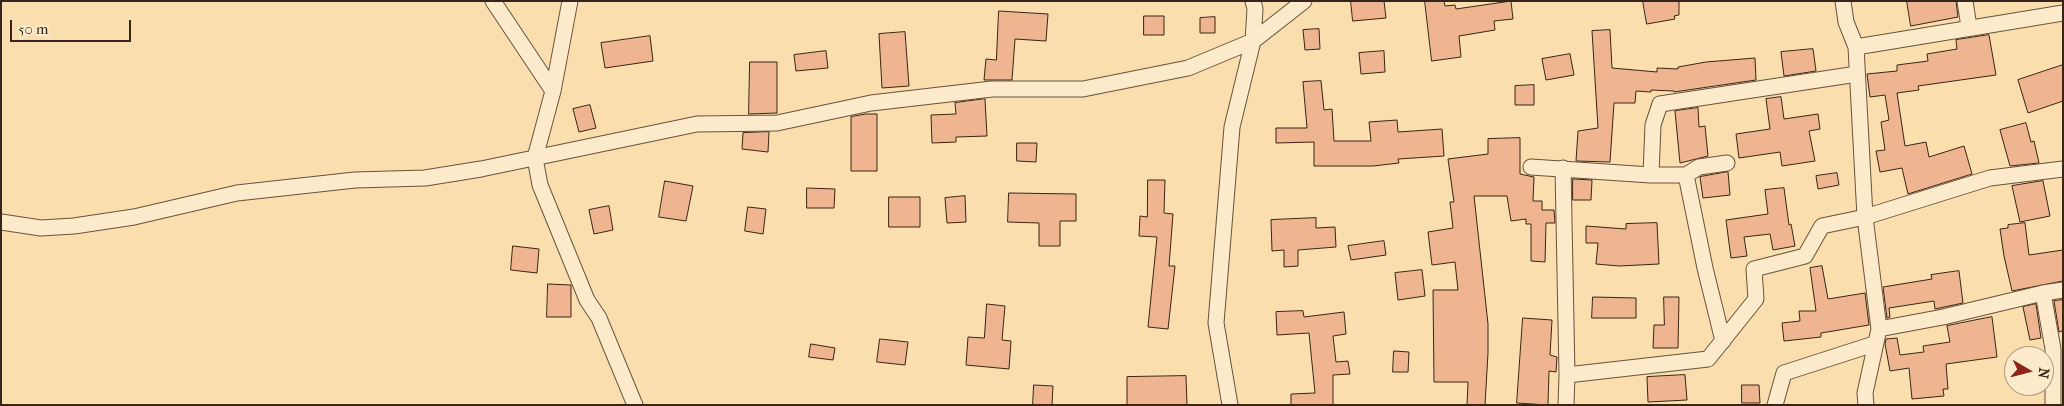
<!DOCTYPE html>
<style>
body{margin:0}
#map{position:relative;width:2064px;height:406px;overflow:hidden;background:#fadeae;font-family:"IM FELL French Canon",serif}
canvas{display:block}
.frame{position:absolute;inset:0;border:2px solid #382517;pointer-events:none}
.north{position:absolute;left:2004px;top:346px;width:50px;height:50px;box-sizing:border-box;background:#fceaca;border:1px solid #ae9b82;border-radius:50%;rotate:98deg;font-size:14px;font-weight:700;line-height:20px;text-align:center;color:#382517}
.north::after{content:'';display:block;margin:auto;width:18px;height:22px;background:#8f2418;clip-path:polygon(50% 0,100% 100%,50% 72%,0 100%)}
.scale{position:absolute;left:10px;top:20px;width:121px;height:22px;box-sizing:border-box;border:2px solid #382517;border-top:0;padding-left:6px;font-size:15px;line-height:18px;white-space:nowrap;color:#382517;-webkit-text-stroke:4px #fceaca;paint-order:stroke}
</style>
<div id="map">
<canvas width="2064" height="406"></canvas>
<div class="frame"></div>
<div class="north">N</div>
<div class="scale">50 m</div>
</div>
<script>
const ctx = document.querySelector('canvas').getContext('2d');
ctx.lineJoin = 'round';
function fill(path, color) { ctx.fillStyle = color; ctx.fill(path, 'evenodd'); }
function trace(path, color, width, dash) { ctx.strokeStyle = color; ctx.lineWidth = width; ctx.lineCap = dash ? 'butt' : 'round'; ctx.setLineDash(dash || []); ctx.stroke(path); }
const building = new Path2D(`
 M1351 1H1384L1386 18 1353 21Z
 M1425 1H1444L1445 6 1455 5 1456 9 1511 1 1513 19 1494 21 1495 30 1459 36 1461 57 1432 61Z
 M1643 1H1679V15L1674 16 1675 19 1647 24Z
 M1907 1H1956L1958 17 1911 26Z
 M999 11 1048 14 1046 41 1015 39 1012 80H984L986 59 996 60Z
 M1144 16H1164V35H1144Z
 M1215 17V33H1200V18Z
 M1319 29 1320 49 1305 50 1303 30Z
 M1610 30 1612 68 1657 72V68L1678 69V67L1706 62 1755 58 1756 80 1674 92V91L1651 90V92L1636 91 1635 103H1614L1610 162 1576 161 1578 131 1598 128 1592 31Z
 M905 32 909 86 882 88 879 34Z
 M1989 35 1996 75 1918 86 1919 90 1897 93 1905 146 1926 142 1929 157 1964 146 1972 174 1908 194 1902 168 1880 172 1876 151 1885 150 1881 122 1889 120 1885 95 1870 97 1867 74 1897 71V65L1928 61 1927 54 1957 49 1956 40Z
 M650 36 653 61 605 68 601 43Z
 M1813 49 1816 71 1784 76 1781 52Z
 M826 51 828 68 796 71 794 55Z
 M1384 51 1385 72 1361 74 1359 53Z
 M1570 54 1574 75 1546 80 1542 59Z
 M750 62H777V113L749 114Z
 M2063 65V101L2028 113 2018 80Z
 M1321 81 1324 110 1332 109 1334 141H1371L1369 122 1397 120 1398 132 1442 129 1444 156 1398 159 1399 163 1373 166H1314V142L1276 143V128H1307L1303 82Z
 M1534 85V105H1515V86Z
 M1781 97 1784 119 1818 114 1820 129 1809 131 1815 161 1782 166 1780 152 1739 158 1736 134 1770 129 1766 99Z
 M985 99 987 136 956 137V142L932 143 931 115 956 114 955 103Z
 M590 105 596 128 579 132 573 109Z
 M1698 108 1699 127 1705 126 1708 156 1680 163 1675 111Z
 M866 114H877V171H851V117Z
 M2026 123 2031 142 2034 141 2039 163 2010 166 2000 130Z
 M769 132 768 152 742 149 743 133Z
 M1520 138V174L1534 177 1533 201H1542V210H1554L1555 223H1546L1545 262 1531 261V224H1526V219L1511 221 1507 196H1474L1488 324V353L1485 405H1467L1468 382H1434L1433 290H1458L1455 262 1432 265 1428 232 1453 228 1450 202H1454L1448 159 1488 154V139Z
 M1017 143H1037L1036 162 1017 161Z
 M1728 172 1730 195 1703 198 1700 177Z
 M1837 173 1839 185 1818 189 1816 176Z
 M1573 179 1592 180 1591 200H1573Z
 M1148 180H1165L1164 213 1173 214 1169 266H1175L1168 329 1148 327 1157 237 1139 236 1140 216 1147 217Z
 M665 181 693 186 686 221 659 217Z
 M2043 181 2050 216 2020 222 2012 186Z
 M807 188 835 189 834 208H807Z
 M1784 188 1789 225 1791 224 1795 246 1773 250 1770 234 1744 237 1747 256 1731 258 1726 220 1768 214 1765 190Z
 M1009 193 1076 194V221H1060V246H1039V223L1008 222Z
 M965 196 966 222 947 223 945 198Z
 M889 197H920V227H889Z
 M609 206 613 230 594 234 589 210Z
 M748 207 766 209 763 234 745 231Z
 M1316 218V228L1335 227 1336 247 1298 250V266L1284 267V250L1272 251 1271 220Z
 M1657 223 1659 264 1619 266 1596 264 1598 243H1586V226L1626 229V224Z
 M2025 223 2029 255 2063 250V281L2012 291 2004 256 2000 229 2008 228V225Z
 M1384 241 1386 255 1351 260 1348 246Z
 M513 246 539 249 537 273 511 270Z
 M1822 266 1828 299 1865 293 1869 325 1821 333V337L1784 341 1782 323 1800 321 1799 311H1816L1810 268Z
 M1422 270 1425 296 1398 300 1395 273Z
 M1959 271 1963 303 1935 309 1934 301 1889 308 1890 317 1887 318 1883 287 1932 279 1931 275Z
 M548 284 571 285V317H547Z
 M1593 297 1636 298V318H1592Z
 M1664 297H1679L1678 348H1653L1654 325H1664Z
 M2063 300V331L2059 332 2054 301Z
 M987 304 1005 306 1002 340 1011 341 1009 369 966 365 968 337 984 338Z
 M2036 304 2041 338 2030 340 2023 307Z
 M1303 311 1304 317 1344 312 1346 334 1333 336 1336 362 1348 361 1350 374 1333 375V405H1291V394L1315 393 1309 333 1277 335 1276 312Z
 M1992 317 1997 357 1946 364 1948 389H1943L1944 396 1912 399 1909 368 1890 371 1885 344 1886 339 1897 338 1900 355 1924 352 1923 346 1950 342 1947 326Z
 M1523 318 1552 320 1550 355 1557 357 1556 372 1549 371 1548 405 1517 403Z
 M880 339 908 342 905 365 877 362Z
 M811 344 835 348 833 360 809 357Z
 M1394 351 1409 352 1408 372H1393Z
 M1685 375 1687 400 1648 402 1647 377Z
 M1186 376 1187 405H1127V377Z
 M1034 385 1053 386 1052 405H1033Z
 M1742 385H1759L1760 403H1742Z`);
fill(building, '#efb591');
trace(building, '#382517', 1);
const minor = new Path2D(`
 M493 1 553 91 535 158 540 185 587 300 599 318 635 405
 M1843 1 1846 22 1856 47
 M1965 1 1969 27
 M553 91 570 1
 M1727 163 1699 167 1686 175H1651L1653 125 1660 104 1857 74
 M1531 167 1651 175
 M1563 168 1567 375
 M1686 175 1705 268 1723 341
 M1 222 41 228 74 226 134 217 237 193 355 180 425 178 481 169 697 124 777 123 871 103 992 89H1083L1188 68 1253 41 1304 1
 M2043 293 2053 349V405
 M1879 329 1943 317 2043 293 2063 290
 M1230 405 1216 323 1232 127 1253 41 1255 9 1253 1
 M1566 405 1567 375 1708 359 1756 299 1754 269 1805 256 1822 226 1865 217 1990 178 2063 169
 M1775 405 1784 373 1874 344
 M1866 405 1865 393 1879 329 1865 217 1856 47 2063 13`);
trace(minor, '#68533d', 17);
trace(minor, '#fceaca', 15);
</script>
